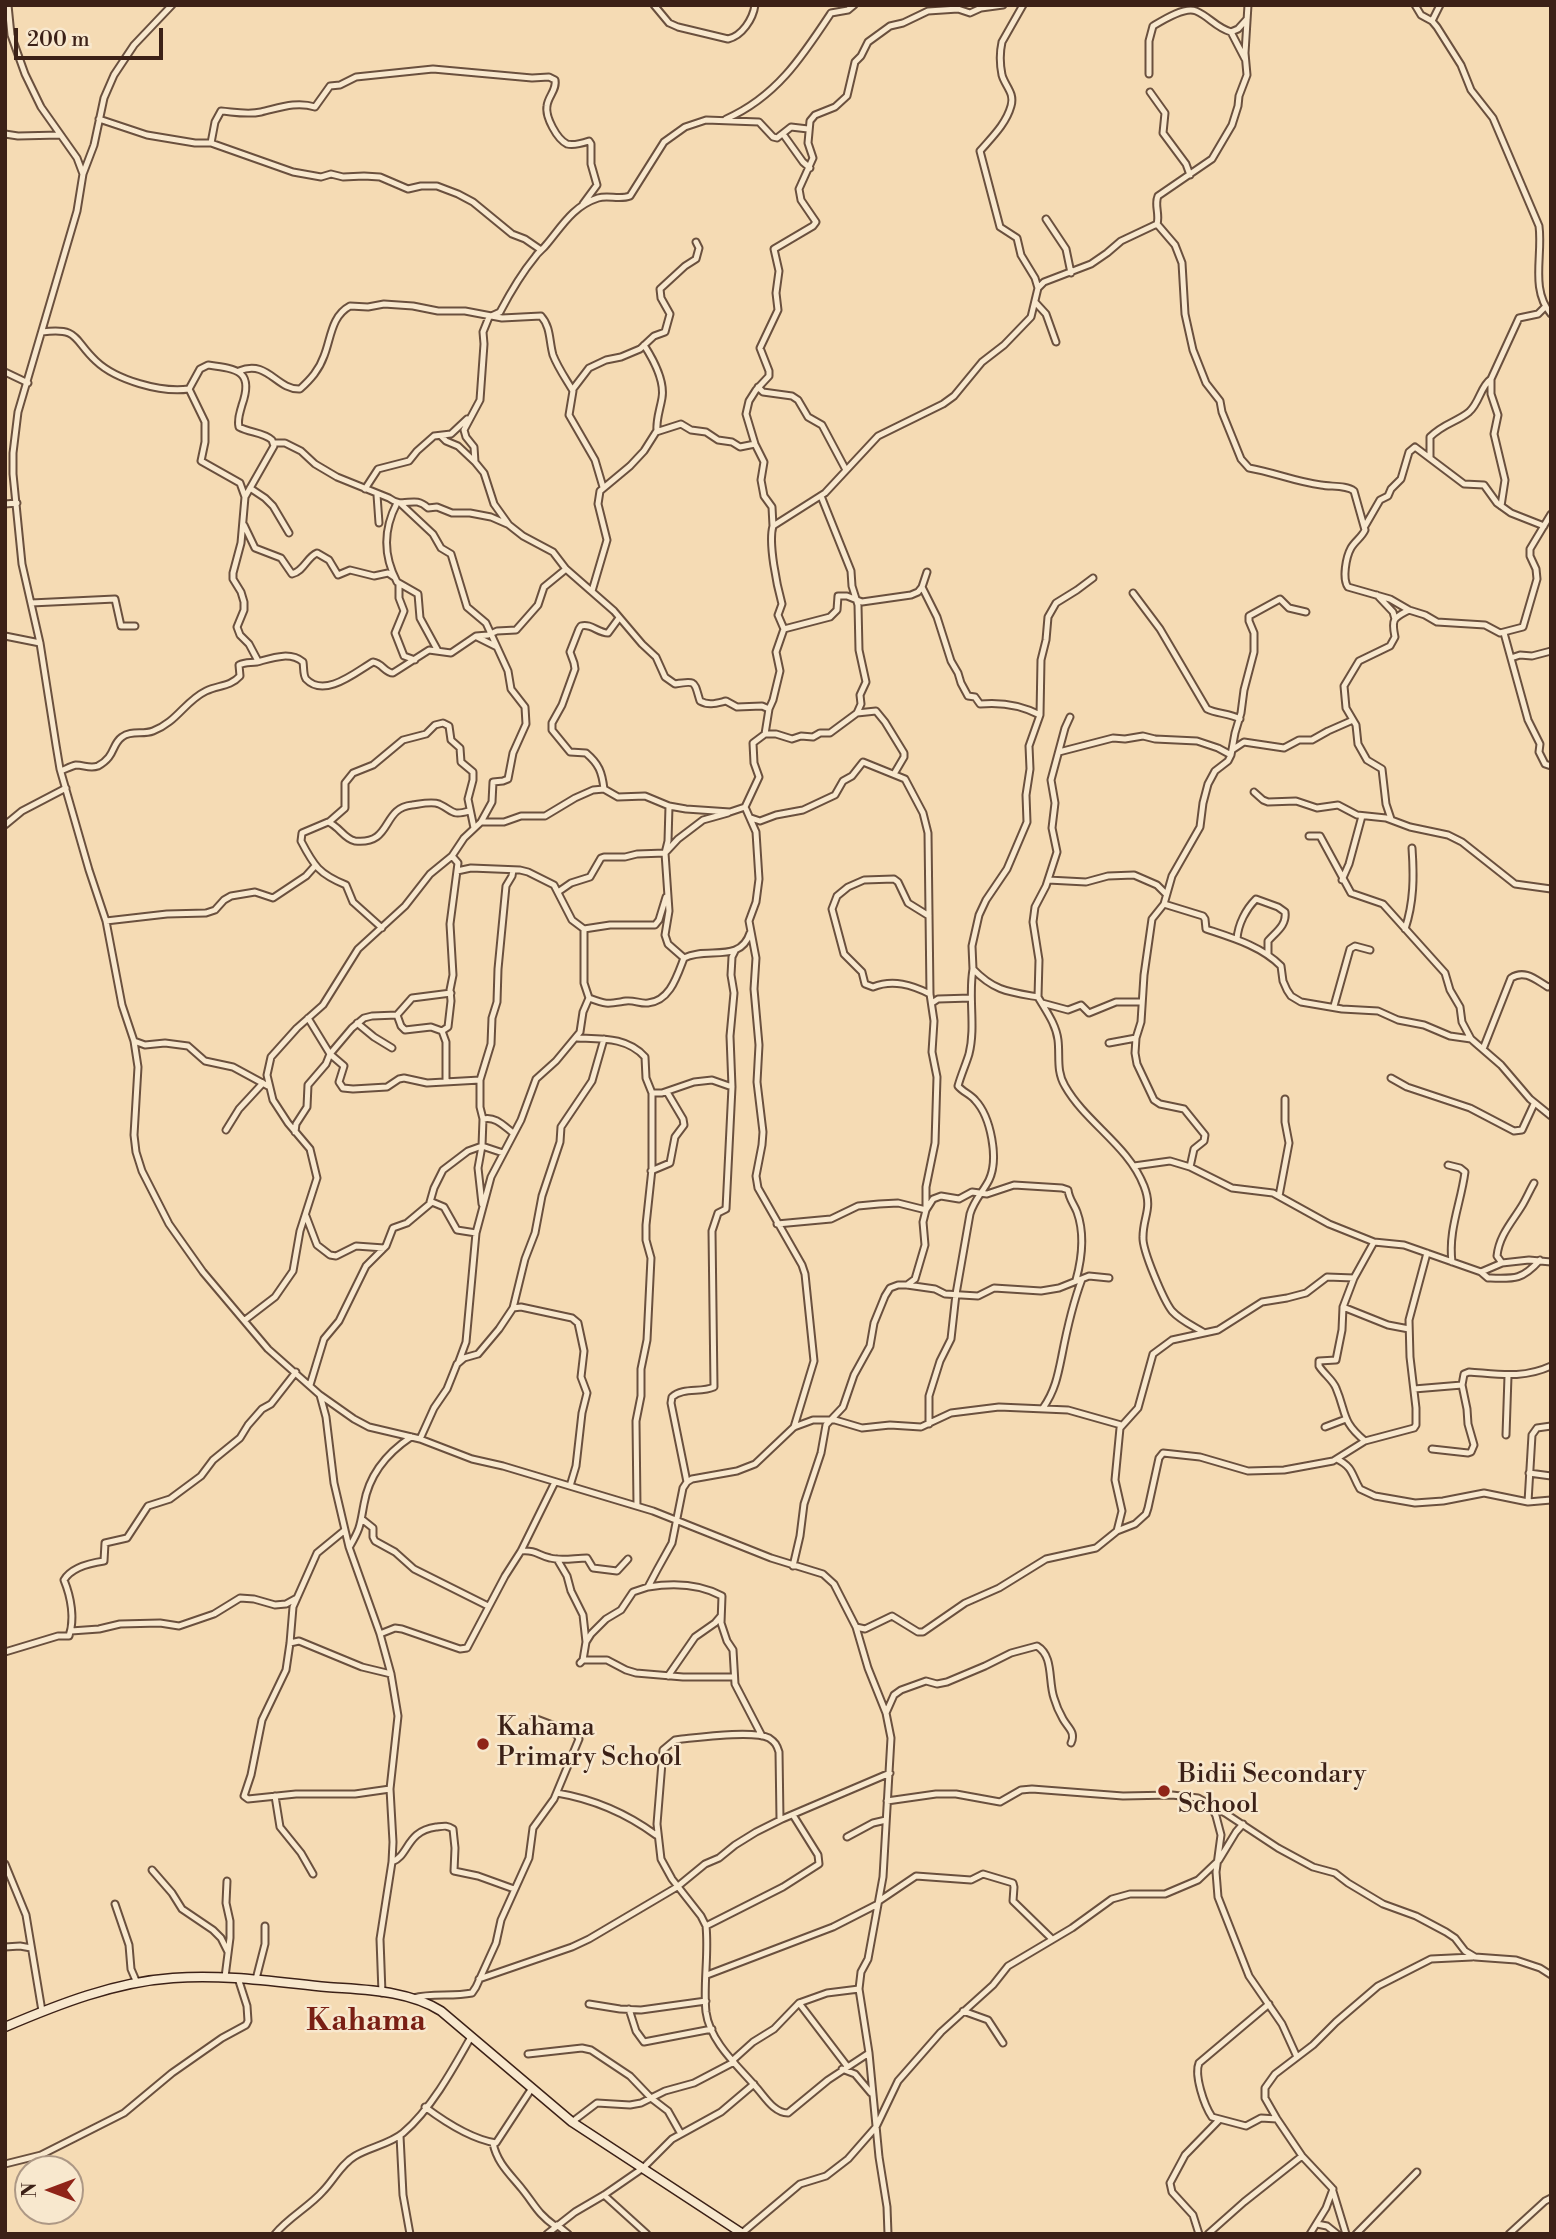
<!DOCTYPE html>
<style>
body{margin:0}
#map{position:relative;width:1556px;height:2239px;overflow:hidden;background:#f5dbb4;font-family:"Libre Bodoni",serif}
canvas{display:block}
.frame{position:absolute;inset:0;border:7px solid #3c2117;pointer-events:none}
.north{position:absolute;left:14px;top:2155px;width:70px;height:70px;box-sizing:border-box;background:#f8e8ce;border:2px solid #ad9885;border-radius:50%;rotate:270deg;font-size:19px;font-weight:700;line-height:28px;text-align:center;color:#3c2117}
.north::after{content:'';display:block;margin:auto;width:24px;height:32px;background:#8f2418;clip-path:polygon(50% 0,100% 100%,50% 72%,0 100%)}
.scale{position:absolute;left:14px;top:28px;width:149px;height:32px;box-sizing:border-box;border:4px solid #3c2117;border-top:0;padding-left:9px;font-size:21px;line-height:24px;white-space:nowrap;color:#3c2117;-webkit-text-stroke:5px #f8e8ce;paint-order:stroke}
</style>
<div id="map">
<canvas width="1556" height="2239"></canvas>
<div class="frame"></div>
<div class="north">N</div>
<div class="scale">200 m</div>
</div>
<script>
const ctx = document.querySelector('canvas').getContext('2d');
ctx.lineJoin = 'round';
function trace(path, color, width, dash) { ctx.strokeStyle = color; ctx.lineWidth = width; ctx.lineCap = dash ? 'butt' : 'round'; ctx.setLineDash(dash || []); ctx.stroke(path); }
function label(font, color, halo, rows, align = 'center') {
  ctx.font = font + ' "Libre Bodoni",serif'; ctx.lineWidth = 5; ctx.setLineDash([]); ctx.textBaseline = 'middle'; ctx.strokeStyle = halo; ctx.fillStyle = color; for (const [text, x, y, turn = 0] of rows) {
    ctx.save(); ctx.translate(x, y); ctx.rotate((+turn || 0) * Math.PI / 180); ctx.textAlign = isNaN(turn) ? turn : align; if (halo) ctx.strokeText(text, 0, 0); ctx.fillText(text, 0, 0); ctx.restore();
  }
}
const street = new Path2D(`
 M8 5 11 35 25 74 41 107 77 158 83 174 77 211 18 412 13 453V474L22 564 40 643 56 745 60 769 89 870 106 921 122 1005 134 1041 138 1067 134 1135 136 1152 142 1171 169 1224 203 1272 268 1349 320 1395 326 1417 334 1483 349 1547 380 1634 391 1674 398 1716 390 1789 393 1842 392 1862 380 1939 382 1993
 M654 5 669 23 678 27 728 39C742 36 753 19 755 5
 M1023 5 1002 42C1000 51 1000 65 1002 75 1005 86 1015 93 1011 106 1006 124 992 137 980 151L1000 227 1017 238 1021 255 1035 278 1038 288
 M1415 5 1421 15 1432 21 1437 27 1461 65 1471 90 1493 118 1539 226C1543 256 1530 289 1551 314
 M1432 21 1440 5
 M1231 32 1238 29 1247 19
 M1149 74V41L1153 26C1163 20 1185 6 1196 11 1210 17 1215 27 1231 32L1245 59
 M1150 92 1165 113 1163 133 1186 164 1190 175
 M99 119 147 135 195 143H211L293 172 321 177 331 174 343 177 364 176 380 177 408 189 421 186H437L458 194 473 202 512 234 525 239 541 250
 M726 119C776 97 802 57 831 13L848 10 854 5
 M5 134 18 136 60 135
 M783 134 803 162 810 168
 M211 143 215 122 221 111C234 112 247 115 261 112 279 108 296 101 315 107L330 86 340 85 356 77 433 69 532 78 549 77 555 80C557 90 548 96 547 106 545 117 557 139 567 144 574 146 583 143 589 141L591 144V164L597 185 583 204
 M83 174 94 145 104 98 114 75 134 45 172 5
 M1046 219 1066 249 1071 273
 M1157 224 1175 245 1182 263 1185 314 1193 350 1206 383 1220 401 1222 412 1241 459 1249 468C1273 472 1296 482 1321 485 1331 487 1346 485 1354 491L1365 530C1362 537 1355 541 1351 548 1346 557 1342 579 1348 587L1390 599 1409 610 1425 615 1437 622 1485 625 1500 633 1523 627 1537 579 1536 569 1530 556V549L1551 514
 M1035 302 1046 314 1056 342
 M42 332C80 327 73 340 96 361 116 380 161 393 189 389L200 369 208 365C238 369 254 371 242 405 240 413 237 419 239 427 250 433 263 432 272 440L274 446 245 497
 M644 345C653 359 665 381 662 398 660 410 656 419 657 431
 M239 371C268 359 276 390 300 389 311 379 319 370 324 356 331 339 331 316 350 306L368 307 384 304 413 306 438 311H465L502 318 541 316C551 327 549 341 553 355 558 368 566 379 573 391L569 415 595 460 603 487
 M5 372 28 383
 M758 387 763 392 792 396 798 400 808 417 822 425 846 470
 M189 389 205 422V442L201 461 240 483 245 497 241 543 233 573V579L241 592 244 602V610L237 627 240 635 249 644 258 661
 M573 389 589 368 606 360 621 357 640 349 654 336 665 332 670 314 661 298 660 289 685 266 696 259 699 248 696 242
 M441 436 446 441 458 446 475 462
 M273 443H285L301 451 315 464 337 477 389 498C405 510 413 494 428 508L437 507 452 513H470L491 517 507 524
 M1430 458V437C1444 423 1457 422 1469 412 1480 402 1480 387 1491 379
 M250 488 265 498 273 506 289 533
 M365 489 378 469 409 461 417 451 434 436 451 434 467 419
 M377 495 379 523
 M821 496 851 571 852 586 858 605 859 650 866 682 860 695 861 704 857 713
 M397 503C383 530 383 555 397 582L418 594 420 618 438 651
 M5 504 17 503
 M401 504 433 534 441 548 451 554 467 607 486 623 497 647
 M1501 506 1505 480 1494 434 1498 415 1491 394V379L1519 318 1538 314 1545 307
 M244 525 255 548 281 558 292 574C304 571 307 557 317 553L329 560 338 575 350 570 374 576 388 573 394 577
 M773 526 772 507 764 496 761 480 764 462 755 444 746 414 749 401 756 390 769 376V371L760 348 778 310 776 293 779 271 774 249 813 226 816 222 801 200 799 189 813 158 808 143 810 121 815 115 835 107 847 96 855 62 861 56 868 42 890 26 903 23 928 11 958 9 970 13 981 8 1003 5
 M1365 526 1380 500 1388 496 1391 489 1401 479 1409 452 1415 447 1464 484 1484 485 1497 503 1511 513 1544 526
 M399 585V598L404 611 395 633 404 656 415 660
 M922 587 937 617 951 661 958 673 961 683 968 696 975 697 980 704C1001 702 1021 705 1040 715
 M592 591 607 540 598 504 600 491 630 466 644 451 656 432 681 424 691 430 706 432 718 440 732 442 740 447 755 444
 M1133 593 1160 629 1207 709C1217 714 1229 713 1240 719
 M1377 595 1393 612 1395 619
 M31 603 115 599 121 626H135
 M784 629 830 617 837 610 838 596H847L862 602 911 595 918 592 922 587 927 572
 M1504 633 1528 720 1540 744 1539 752 1545 764 1551 766
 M5 636 40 643
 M477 637 497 647 508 671 511 689 525 707 526 724 513 753 508 779 503 781 493 782 492 802 481 822
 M1511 658 1520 655 1532 656 1551 651
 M769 709 773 700 780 671 776 652 784 629 778 615 782 604C777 586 768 543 773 526L825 493 878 436 943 404 954 396 982 362 1004 345 1031 317 1038 288 1044 282 1091 264 1107 253 1121 241 1157 224C1160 214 1154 205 1158 196L1212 159 1232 125 1238 106 1239 96 1247 75 1245 53 1248 5
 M1070 717 1065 728 1051 780 1055 803 1052 828 1057 852 1046 886 1035 907 1033 922 1039 960 1038 997C1009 992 994 991 973 969L972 946 979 915 986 900 1007 869 1027 822 1026 795 1030 769 1029 746 1040 715 1041 660 1046 640 1048 617 1056 603 1077 590 1093 578
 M765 734H776L792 739 801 736 813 737 820 733H830L857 713 876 711 885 722 904 753V757L894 774
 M1232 750 1244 742 1284 748 1299 740H1312L1328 731 1353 720
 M1059 752 1113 738 1125 739 1143 736 1155 739 1197 741 1218 748 1231 755
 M61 771C66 769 71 766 76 765 84 765 90 769 98 766 116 756 111 745 122 737 131 730 143 735 153 731 177 722 185 701 206 691 218 685 230 687 240 676L239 665C245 662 250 663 257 662 272 658 290 651 303 662 304 668 303 675 306 679 325 699 357 671 373 662 382 663 385 673 393 673L429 650 451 653 476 636 488 635 497 631 516 630 538 605 544 587 566 569
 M604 789C602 772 599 764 586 753L570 752 552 730V723L562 705 575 669 574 663 570 652 579 629 581 626C591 623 598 633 608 633L619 618
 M1254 792 1263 800 1268 802 1296 801 1317 808 1338 805 1357 815 1386 818 1410 827 1448 835 1462 842 1515 884 1551 889
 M669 806 668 841 665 853 669 911 665 935 668 944 684 958
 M751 818 760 821 776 815 803 810 835 795 843 781 852 776 863 762 905 779 923 813 928 833 930 994 934 1021 932 1052 937 1077 935 1143 926 1187V1210L923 1222 925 1245 915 1279 907 1285
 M1391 819 1386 804 1382 769 1367 760 1358 744 1356 725 1346 708 1344 686 1359 661 1390 646 1395 637C1391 618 1394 618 1409 610
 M329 822 345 808V783L353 773 373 765 403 740 426 734 435 725 443 723 449 726 451 740 460 748 461 762 473 772V780L468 799 474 828
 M5 825 22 811 66 788
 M1309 836H1320L1351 893 1383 904 1445 973 1450 990 1460 1007 1462 1022 1471 1039
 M457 871 471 868 520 870 528 872 554 885 572 920 584 929V983L589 998 583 1012 580 1032 556 1061 536 1079 521 1120 491 1177 476 1233 466 1342 459 1361
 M1048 880 1086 882 1108 876 1134 875 1157 885 1166 894
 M1342 880 1349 864 1362 816
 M558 892 571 883 590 877 601 858 604 857H625L637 854 665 853 678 839 703 820 728 813
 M1164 904 1172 876 1200 827 1203 803 1208 784 1215 771 1228 761 1231 755 1235 733 1241 713 1244 690 1254 652V633L1249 621V616L1280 599 1289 608 1306 612
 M929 916 908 903 898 882 894 879 864 880 848 887 837 896 832 909 844 954 862 972 865 984 873 987C893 979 912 985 930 994
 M106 921 167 914 206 913 215 910 224 900 231 896 255 892 273 898 306 876 314 867
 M382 928 353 902 346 885C319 874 314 866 301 841L302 833 328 822C339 826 344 839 355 841 393 845 381 808 412 805 420 804 432 801 439 804 454 811 451 816 469 811
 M584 929 610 925H655L659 920 666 897
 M1405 929C1414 902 1414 876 1412 848
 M1237 939C1238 924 1246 909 1256 899L1278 907 1285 912C1287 925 1276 932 1268 941V955
 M451 993 412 998 397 1015 372 1016 364 1018 352 1028 330 1054 344 1066 339 1082 343 1088 353 1089 387 1087 399 1079 404 1078 427 1083 480 1080
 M1038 997C1046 1011 1056 1024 1058 1040 1060 1056 1056 1071 1065 1086 1086 1123 1128 1145 1144 1186 1153 1209 1143 1216 1143 1237 1142 1250 1164 1301 1172 1311 1180 1320 1193 1326 1203 1332
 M589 998C608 1005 607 1004 626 1001 634 1000 641 1004 648 1003 670 1001 677 976 684 958 707 946 740 964 750 933
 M932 1003 938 999 971 998
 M1042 1003 1068 1010 1081 1005 1089 1013 1116 1002H1142
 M1334 1006 1350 949 1355 946 1370 950
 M397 1015 401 1026 405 1030 431 1027 442 1031 446 1042V1082
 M357 1023 374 1037 392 1048
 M442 1031 448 1027 451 1001 450 990 453 975 450 924 458 863 452 856
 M577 1038C602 1039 627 1037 645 1057L646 1078 652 1093V1169L646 1225V1240L651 1258 647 1340 641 1369V1396L636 1421 637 1506
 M134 1041 145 1045 165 1043 188 1046 205 1061 233 1067 268 1086
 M1109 1043 1136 1038
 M1483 1049 1511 978C1525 969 1536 980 1548 987L1551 986
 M1391 1078 1407 1087 1470 1108 1514 1131 1522 1130 1534 1104
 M652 1093H662L694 1082 712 1080 732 1087
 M483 1119C495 1116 503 1125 513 1133
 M226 1130 239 1109 263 1083
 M295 1132 296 1124 307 1107 308 1085 326 1064 330 1054 308 1018
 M1448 1165 1460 1168 1465 1172C1461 1203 1448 1230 1452 1262
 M1134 1166 1170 1161 1190 1167 1232 1188 1273 1193 1329 1224 1374 1242 1404 1245 1481 1272 1502 1263 1529 1260 1551 1262
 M1190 1167 1194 1149 1204 1141 1205 1135 1184 1109 1160 1104 1154 1100 1137 1064 1135 1053 1136 1038 1141 1022 1144 975 1152 919 1164 904 1203 916 1205 919 1206 929C1233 938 1261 946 1281 966L1283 981 1287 990 1291 996 1301 1002 1342 1009 1378 1011 1398 1020 1424 1025 1450 1036 1471 1039 1501 1065 1530 1099 1551 1116
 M651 1171 670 1163 675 1137 684 1125 683 1119 667 1092
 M1279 1196 1289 1143 1285 1122V1099
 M430 1202 434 1188 443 1170 468 1151 482 1146 503 1153
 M482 1204 478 1168 482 1146 483 1119 480 1107V1080L491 1044 492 1018 497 1002 498 969 506 886 512 876 513 870
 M306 1216 317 1245 330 1255 336 1256 356 1246 384 1248
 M777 1224 831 1219 858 1206 879 1204 898 1203 926 1210 933 1199 941 1196 959 1199 972 1192 987 1194 1014 1185 1062 1188 1068 1190C1069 1199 1074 1204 1077 1212 1085 1234 1082 1258 1076 1280
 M1502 1263 1497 1256C1499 1235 1513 1221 1523 1204 1527 1197 1530 1190 1534 1183
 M1481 1272 1488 1278C1515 1279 1522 1280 1540 1260
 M1354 1278 1343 1307 1342 1330 1336 1360 1319 1361V1366C1324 1374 1333 1380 1336 1388 1347 1414 1341 1421 1365 1441
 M1343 1307 1388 1325 1409 1329
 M513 1308 521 1307 572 1318 578 1323 584 1351 581 1377 587 1393 582 1413 576 1466 570 1486
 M245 1320 275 1297 293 1271 300 1231 317 1178 310 1149 288 1123 273 1100 267 1075 271 1057 297 1028 323 1005 358 949 405 906 430 874 452 856 464 838 481 822H504L521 816H545L575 798 593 790 604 789 618 797 645 796 669 806 686 809 730 812 745 807
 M310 1385 324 1339 339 1321 366 1266 386 1246 393 1228 407 1223 432 1202 444 1207 457 1230 476 1233
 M1414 1389 1462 1385 1464 1374 1469 1372C1498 1374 1523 1379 1551 1366
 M320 1395 354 1419 369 1427 420 1439 472 1459 503 1466 653 1511 771 1558 823 1574 834 1584 856 1627 868 1668 886 1713 891 1738 883 1877 868 1959 861 1972 859 1989 869 2053 879 2157 887 2207 888 2234
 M1043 1408C1055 1391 1058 1375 1062 1355 1067 1329 1073 1303 1082 1279
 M929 1424V1396L940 1361 951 1339 956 1294 970 1214C974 1200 983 1192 989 1180 999 1159 991 1117 975 1100 970 1094 963 1092 958 1086 961 1075 966 1064 969 1054 976 1026 968 997 973 969
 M794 1427 814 1361 805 1274 802 1265 758 1188 756 1176 762 1145 763 1132 757 1082 759 1045 754 989 756 958 749 921 756 902 759 879 756 832 745 807 759 777 754 763 753 743 765 734 769 709 762 706 737 707 726 701C717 703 709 706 700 701 694 682 697 680 675 684L665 677 656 657 642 644 614 611 566 569 553 552 523 536 509 525 494 504 484 473 475 462 474 447 466 437 464 430 480 400 484 344 483 332 489 317 500 312C510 293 521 274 535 257 538 252 543 249 546 245 562 226 573 206 598 198 608 195 620 200 630 196L664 142 685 127 706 120 759 122 773 137 777 138 791 127 808 129
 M1325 1427 1346 1419
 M1506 1435 1508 1376
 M420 1439 434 1408 447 1389 457 1364 464 1358 478 1354 499 1329 513 1308 525 1259 535 1233 542 1196 560 1142 561 1127 592 1081 604 1039
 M1432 1449 1468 1453 1471 1452 1474 1445 1468 1424 1467 1409 1462 1385
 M1337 1459C1354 1468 1351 1474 1360 1489L1375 1496 1415 1503 1443 1501 1484 1493 1528 1502 1551 1500
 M1529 1473 1551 1476
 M687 1482 671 1403 672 1397C683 1387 701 1393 714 1387L712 1231 718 1213 726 1209 732 1087 730 1036 734 993 731 975 732 957 735 951
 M1528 1502 1532 1435 1537 1428 1551 1426
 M363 1520 373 1528V1537L375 1541 395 1552 414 1569 488 1606
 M345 1530 317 1553 293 1607 290 1643 286 1670 262 1720 251 1775 244 1796 248 1799 296 1794H355L390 1789
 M1117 1531 1122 1511 1115 1480 1120 1428 1138 1408 1153 1354 1172 1340 1218 1330 1262 1302 1287 1298 1306 1293 1327 1277 1354 1278 1374 1242
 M350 1546C361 1527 360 1525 364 1504 369 1475 387 1453 411 1437
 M521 1551C537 1550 537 1555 550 1558 561 1561 575 1558 587 1558L593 1568 617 1571 628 1559
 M557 1559 567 1576 571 1591 583 1615 586 1642
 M793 1566 800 1536 804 1504 821 1453 826 1425 843 1407 854 1375 870 1346 874 1323 885 1296 890 1288 898 1285H907L935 1289 945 1294 978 1296 994 1288 1041 1291 1059 1288 1089 1276 1109 1278
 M648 1587C672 1583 700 1584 722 1596L721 1623 727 1641 733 1650 735 1684 762 1736
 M856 1627 865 1629 892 1616 918 1632H923L965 1603 999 1588 1046 1559 1096 1548 1117 1531 1135 1524 1146 1514 1148 1508 1159 1458 1163 1453 1200 1457 1248 1471 1284 1470 1333 1461 1365 1441 1414 1428 1416 1425V1408L1410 1357 1409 1320 1427 1253
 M71 1631 99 1629 120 1624 160 1623 179 1626 214 1614 240 1598 254 1599 275 1605 286 1604 297 1598
 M380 1634 395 1628 402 1629 460 1649 467 1648 505 1576 521 1551 555 1482
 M290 1643 299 1641 362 1667 391 1674
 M5 1652 58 1636H69C75 1619 71 1597 64 1580 71 1568 90 1563 104 1561L105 1543 127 1538 148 1506 170 1499 201 1476 213 1460 240 1438 248 1425 262 1409 271 1404 296 1372
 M583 1660H607L626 1670 636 1673 683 1677H733
 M580 1663 583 1660 586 1642 591 1634 606 1619 621 1610 633 1592 648 1587 657 1570 672 1543 683 1488 687 1482 692 1479 737 1471 755 1464 794 1427 813 1420H835L862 1428 890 1425 921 1427 951 1413 999 1407 1068 1410 1121 1425
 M668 1676 695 1637 715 1623 721 1616
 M886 1713 894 1695 901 1690 926 1681 937 1684 947 1682 985 1666 1011 1653 1037 1646C1054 1656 1048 1681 1054 1698 1056 1705 1059 1712 1063 1719 1068 1728 1076 1732 1071 1743
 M557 1793C593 1799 626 1813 656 1835
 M275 1796 280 1827 301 1853 313 1874
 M887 1801 936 1794H956L1000 1802 1021 1790 1032 1789 1123 1796 1172 1795 1198 1798 1225 1813 1278 1848 1313 1867 1335 1873 1348 1883 1383 1904 1416 1916 1446 1932 1455 1938 1465 1951 1475 1957 1516 1960 1540 1968 1551 1975
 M1211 1806 1216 1816 1221 1835 1216 1872 1218 1897 1249 1976 1282 2024 1297 2057
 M780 1819 779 1752C777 1745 775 1742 769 1738 754 1730 701 1737 682 1739L675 1740 663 1750 657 1824 661 1859 672 1879 701 1916 706 1926C709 1955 703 1984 706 2012 710 2042 738 2066 756 2087 765 2097 774 2113 788 2113L828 2080 869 2053
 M847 1837 873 1823 886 1820
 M392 1862C409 1856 406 1831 436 1827 444 1826 447 1825 453 1829L455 1848 454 1871 478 1876 514 1889
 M5 1864 26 1915 42 2011
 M152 1870 172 1893 182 1909 213 1930 221 1938 228 1952
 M879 1901 916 1876 971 1880 983 1874 1013 1883 1014 1887 1013 1901 1052 1939
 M115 1904 129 1945 131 1969 137 1983
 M706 1926 783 1887 819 1864 818 1855 793 1815
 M5 1947 20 1946 31 1948
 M707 1975 833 1927 878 1904
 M225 1977 230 1938V1921L226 1903 227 1881
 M256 1979 265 1944V1926
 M479 1979 572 1947 589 1939 677 1887 705 1864 719 1858 735 1845 756 1832 782 1819 890 1773
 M413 1998C433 1993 452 1997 472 1993L476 1987 496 1943 501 1920 529 1858 533 1828 554 1799 579 1739 576 1734 534 1718
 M799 2003 847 2066
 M589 2004 620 2009 641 2010 706 2001
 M1269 2004 1199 2063C1194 2075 1204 2105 1212 2117L1246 2126 1261 2118 1277 2119
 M629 2009 636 2031 644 2042 712 2029
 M963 2011 988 2020 1003 2043
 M528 2054 582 2048 591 2050 630 2076 651 2098 668 2111 681 2134
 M733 2060 753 2042 774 2029 799 2003 827 1993 859 1989
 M842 2069 855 2074 871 2093
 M425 2107C445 2122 471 2139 496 2143L532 2088
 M572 2122 597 2103 630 2105 641 2103 665 2091 694 2083 734 2062
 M400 2136 403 2195 410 2234
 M493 2143C497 2163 510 2174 522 2189 535 2205 537 2213 555 2226
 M5 2164 41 2155 124 2113 172 2073 222 2038 246 2025 248 2021 247 2006 238 1978
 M604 2195 647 2234
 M1317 2224 1327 2226 1337 2234
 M557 2225 568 2234
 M742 2233 800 2184 826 2176 848 2159 876 2127 898 2081 941 2032 993 1985 1008 1966 1072 1928 1112 1899 1130 1894H1165L1198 1880 1219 1860 1236 1832 1243 1824
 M275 2234C289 2217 309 2207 323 2191 334 2180 341 2164 355 2156 370 2147 390 2144 403 2133 431 2109 453 2069 471 2037
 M547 2234 575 2212 604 2195 643 2168 672 2139 721 2112 754 2084
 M1199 2234 1193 2215 1172 2192 1170 2183 1185 2155 1219 2120
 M1208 2234 1244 2202 1302 2156
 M1310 2234 1326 2208 1333 2189
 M1346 2234 1332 2188 1302 2156 1277 2119 1265 2098V2088L1275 2074 1313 2045 1336 2022 1378 1986 1431 1959 1472 1957
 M1356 2234 1417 2172
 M1509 2234 1545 2201 1551 2198`);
const secondary = new Path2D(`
 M5 2027C59 2004 115 1982 173 1978 225 1974 276 1982 327 1987 365 1990 408 1990 441 2011L572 2122 743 2234`);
trace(street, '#6a503e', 9);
trace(secondary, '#3c2117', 11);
trace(street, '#f8e8ce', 5);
trace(secondary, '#f8e8ce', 8);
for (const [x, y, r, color] of [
 [483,1744,7,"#8f2418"],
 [1164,1791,7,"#8f2418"]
]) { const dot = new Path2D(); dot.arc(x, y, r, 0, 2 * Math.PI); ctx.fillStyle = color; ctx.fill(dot); trace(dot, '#f8e8ce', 2.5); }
label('26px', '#3c2117', '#f8e8ce', [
 ["Kahama",497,1729],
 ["Primary School",497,1759],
 ["Bidii Secondary",1178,1776],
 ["School",1178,1806]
], 'left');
label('bold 30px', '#7a1f14', '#f8e8ce', [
 ["Kahama",366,2023]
]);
</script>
